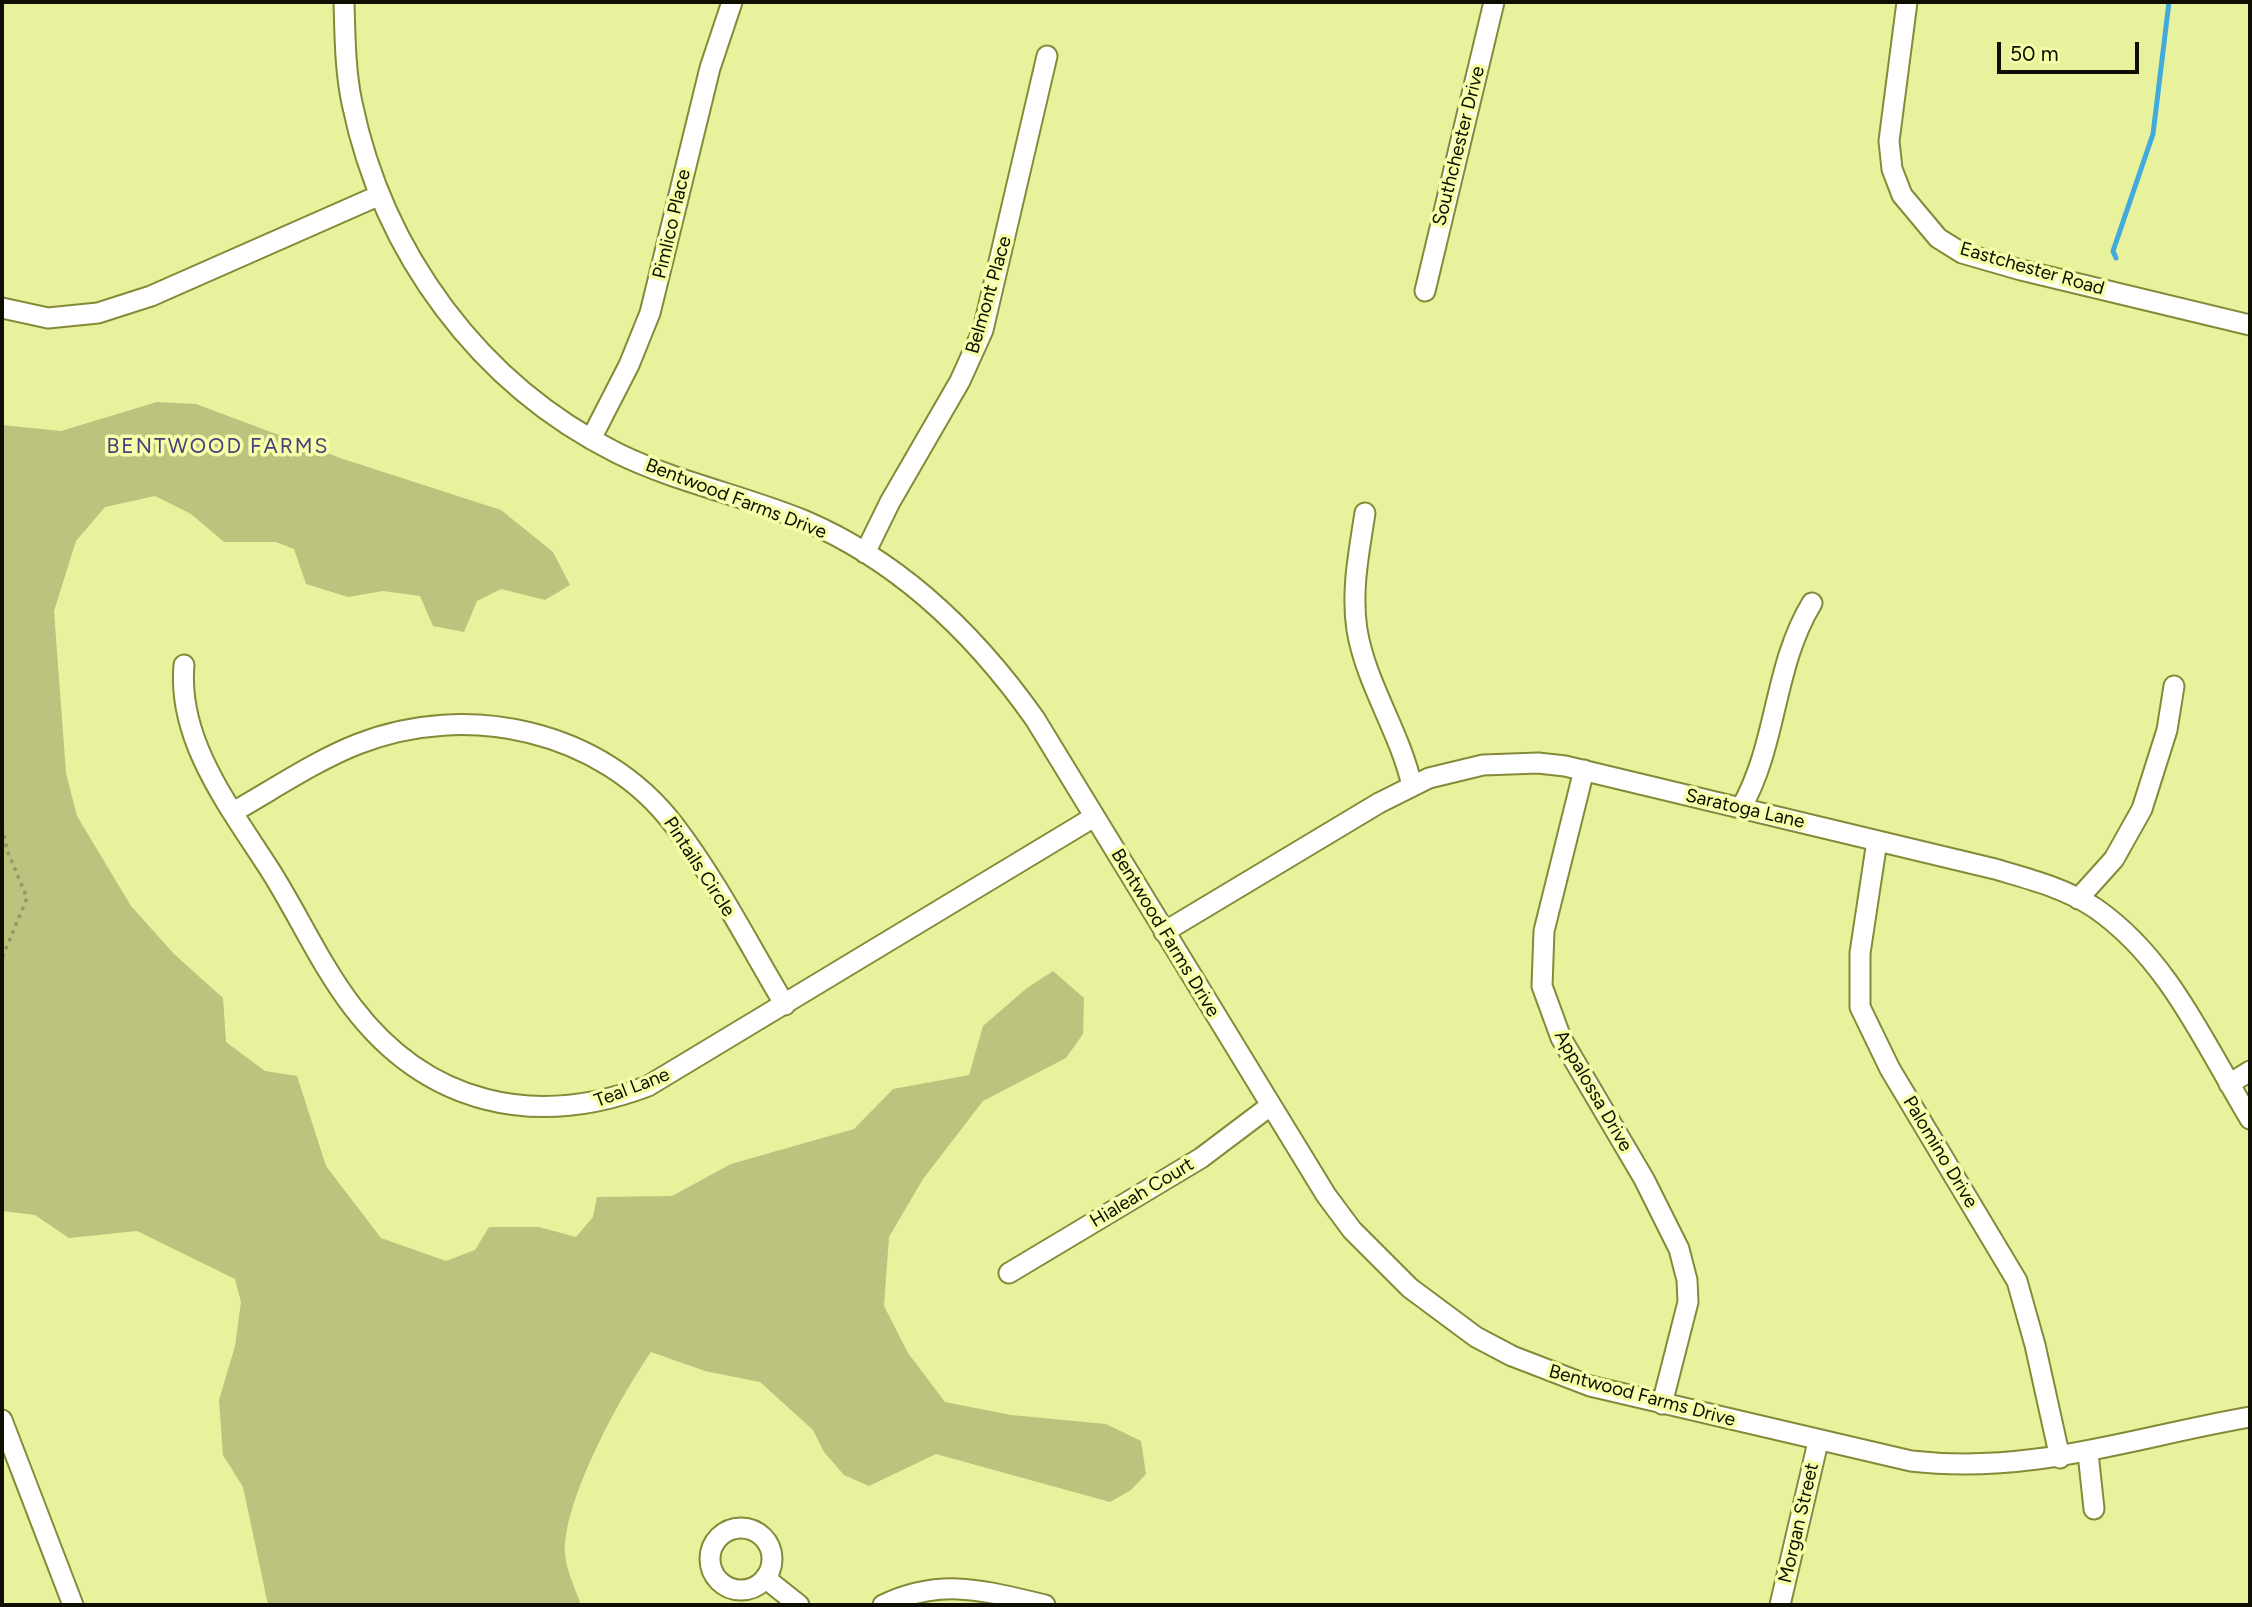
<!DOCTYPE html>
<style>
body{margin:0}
#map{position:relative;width:2252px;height:1607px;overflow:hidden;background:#e8f19c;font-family:Figtree,sans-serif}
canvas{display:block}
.frame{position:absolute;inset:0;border:4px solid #0e0f00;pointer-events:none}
.scale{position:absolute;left:1997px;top:42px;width:142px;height:32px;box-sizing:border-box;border:4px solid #0e0f00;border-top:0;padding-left:9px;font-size:21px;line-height:24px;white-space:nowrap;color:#0e0f00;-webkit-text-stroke:5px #f5fea9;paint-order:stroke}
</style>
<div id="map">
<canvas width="2252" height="1607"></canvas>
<div class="frame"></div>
<div class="scale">50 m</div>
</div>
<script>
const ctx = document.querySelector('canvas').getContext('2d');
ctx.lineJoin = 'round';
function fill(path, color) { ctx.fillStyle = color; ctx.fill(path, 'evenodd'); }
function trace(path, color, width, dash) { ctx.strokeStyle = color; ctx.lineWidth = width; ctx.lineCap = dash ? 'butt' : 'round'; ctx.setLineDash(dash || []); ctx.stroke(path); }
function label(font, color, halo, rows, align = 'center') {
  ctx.font = font + ' Figtree,sans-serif'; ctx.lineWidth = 7; ctx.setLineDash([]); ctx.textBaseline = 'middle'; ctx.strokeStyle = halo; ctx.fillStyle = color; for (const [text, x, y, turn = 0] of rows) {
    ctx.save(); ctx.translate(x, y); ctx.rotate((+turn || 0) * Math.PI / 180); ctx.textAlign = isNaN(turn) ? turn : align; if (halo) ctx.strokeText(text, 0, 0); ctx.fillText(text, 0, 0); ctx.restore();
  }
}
fill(new Path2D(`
 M157 402 196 404 343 459 501 510 553 552 570 585 545 600 501 589 477 601 464 632 433 626 420 596 383 591 348 597 306 584 294 549 276 542H224L191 514 155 496 105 507 76 541 54 611 66 773 77 816 131 906 174 954 223 998 226 1042 265 1071 297 1076 326 1166 381 1238 446 1261 475 1250 489 1227H539L576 1237 593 1217 597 1197 672 1196 731 1164 854 1129 893 1089 969 1075 983 1026 1027 988 1053 971 1084 998 1083 1034 1066 1058 983 1101 923 1179 889 1237 884 1306 908 1353 945 1402 1011 1415 1106 1424 1141 1441 1146 1474 1131 1490 1110 1502 936 1454 869 1486 844 1475 824 1452 813 1430 760 1382 705 1371 651 1352C621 1395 562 1502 565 1554 566 1570 576 1590 581 1605H268L243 1487 223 1455 219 1400 235 1346 241 1302 235 1279 137 1231 69 1238 35 1215 2 1211V425L61 431Z`), '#bcc37f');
trace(new Path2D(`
 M2116 258 2113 251 2153 134 2169 2`), '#42aadc', 5);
const minor = new Path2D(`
 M344 2C345 35 345 70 352 103 383 253 479 384 617 453 676 482 742 495 803 520 900 561 975 634 1035 719L1326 1195 1352 1230 1410 1288 1476 1337 1512 1356 1590 1386 1911 1461C2032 1475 2134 1437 2250 1417
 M1907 2 1889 141 1892 169 1902 195 1938 238 1962 253 2021 270 2250 325
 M1425 291 1494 2
 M2 308 48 318 98 313 151 296 380 195
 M591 439 629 365 650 313 710 68 732 2
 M1365 513C1359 552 1351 591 1357 630 1366 684 1400 732 1412 786
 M865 553 890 502 960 381 983 330 1047 56
 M184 665C177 741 231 809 270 870 298 914 320 964 352 1006 427 1105 535 1129 648 1086L1094 817
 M1584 770 1544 931 1542 986 1561 1038 1644 1179 1679 1249 1687 1280 1688 1302 1662 1404
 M1741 808C1778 743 1773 667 1812 603
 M233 812C274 789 315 761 358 744 467 701 602 730 674 825 717 881 749 945 785 1005
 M1877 841 1860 953V1007L1890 1069 2017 1281 2035 1345 2060 1458
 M2078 899 2114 859 2142 809 2167 730 2174 686
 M1164 932 1379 803 1429 778 1483 765 1538 763 1565 766 1995 869C2029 879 2065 888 2095 908 2169 959 2205 1045 2250 1119
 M2229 1084 2250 1071
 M1009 1273 1201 1158 1270 1106
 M2 1420 73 1605
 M2088 1453 2094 1509
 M710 1559a31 31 0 1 1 62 0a31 31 0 1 1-62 0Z
 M765 1578 799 1605
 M883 1605C942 1577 985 1591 1045 1605
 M1780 1605 1818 1442`);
trace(minor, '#848a38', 23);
trace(new Path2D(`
 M2 827 7 850 27 898 2 958`), '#93995f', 3.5, [3.5, 5]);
trace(minor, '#fff', 19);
label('19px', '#0e0f00', '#f5fea9', [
 ["Southchester Drive",1459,146,-76],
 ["Pimlico Place",672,224,-77],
 ["Eastchester Road",2032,269,16],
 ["Belmont Place",989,295,-74],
 ["Bentwood Farms Drive",736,499,21],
 ["Saratoga Lane",1745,809,13],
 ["Pintails Circle",699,867,57],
 ["Bentwood Farms Drive",1165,933,59],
 ["Teal Lane",632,1088,-21],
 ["Appalossa Drive",1593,1091,60],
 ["Palomino Drive",1940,1152,59],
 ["Hialeah Court",1142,1193,-31],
 ["Bentwood Farms Drive",1642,1396,15],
 ["Morgan Street",1799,1523,-77]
]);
ctx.letterSpacing = '2px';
label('21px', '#4d3d7a', '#f5fea9', [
 ["BENTWOOD FARMS",218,447]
]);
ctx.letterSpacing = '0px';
</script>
